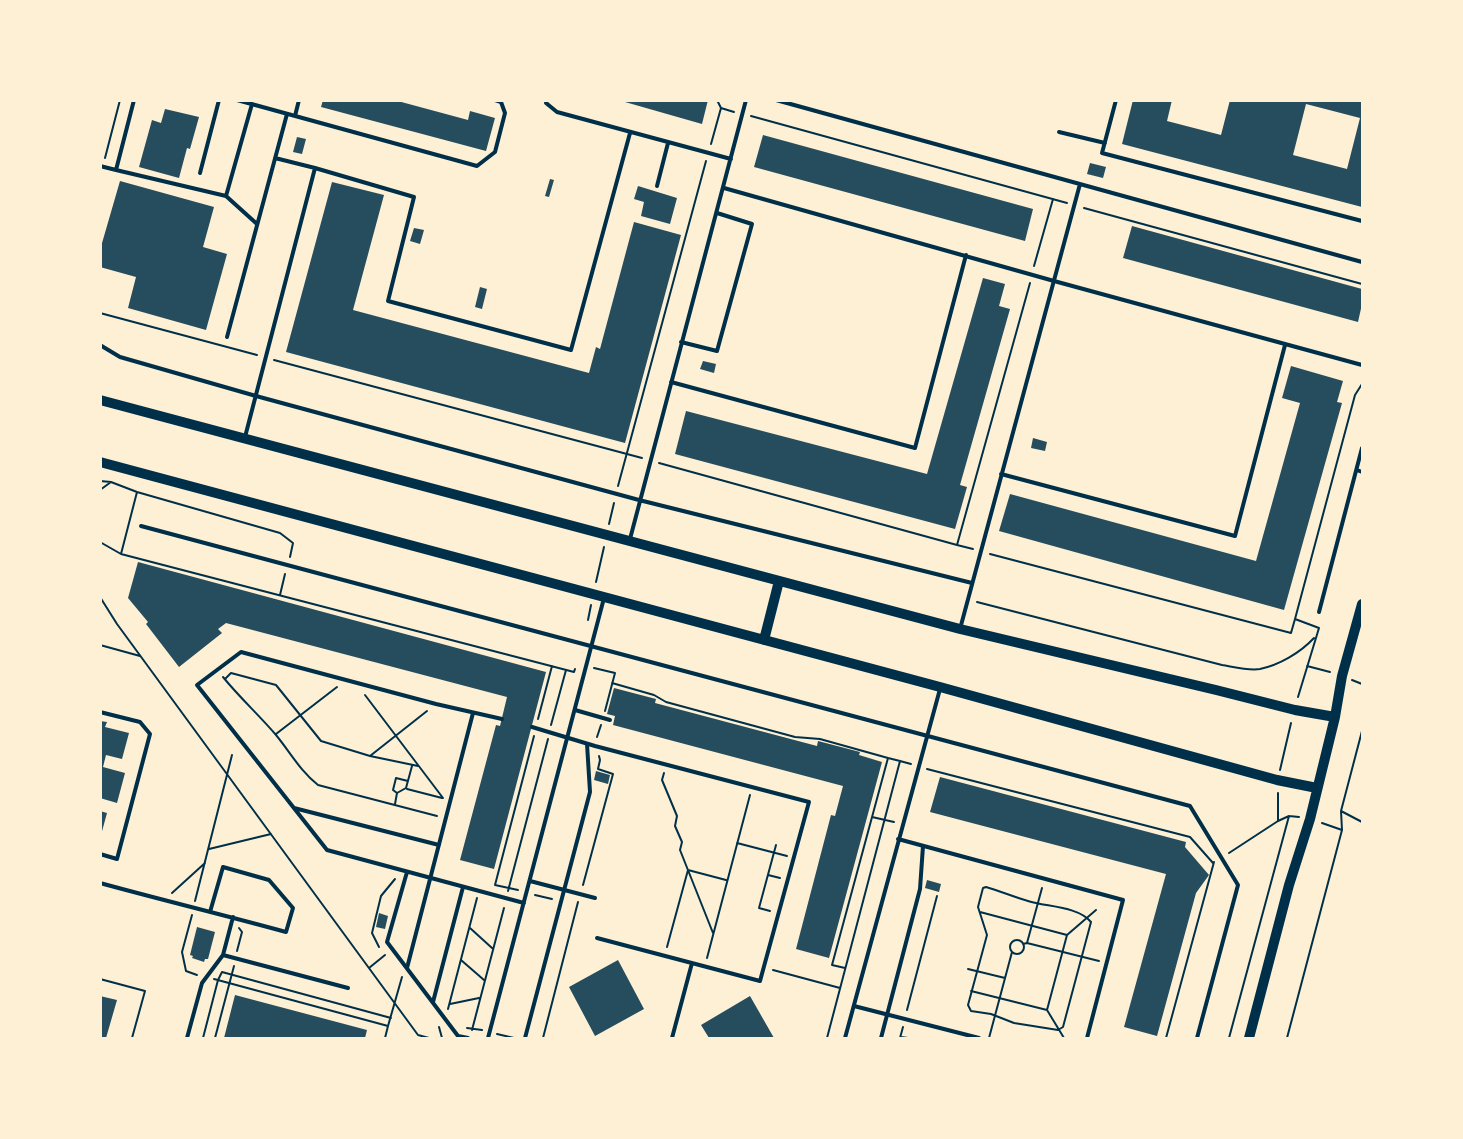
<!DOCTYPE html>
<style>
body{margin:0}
#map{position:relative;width:1463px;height:1139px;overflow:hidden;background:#fdf0d5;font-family:Raleway,sans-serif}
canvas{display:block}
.frame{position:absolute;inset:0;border:102px solid #fdf0d5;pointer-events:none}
</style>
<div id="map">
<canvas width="1463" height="1139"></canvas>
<div class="frame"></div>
</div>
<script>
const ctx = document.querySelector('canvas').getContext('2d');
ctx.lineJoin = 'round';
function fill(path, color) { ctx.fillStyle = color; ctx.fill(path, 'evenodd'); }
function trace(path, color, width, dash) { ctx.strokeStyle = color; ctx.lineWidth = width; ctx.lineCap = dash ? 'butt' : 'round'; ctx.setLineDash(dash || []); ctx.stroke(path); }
fill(new Path2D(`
 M323 100H394L468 120 470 111 495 118 486 151 321 107Z
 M618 100H708L702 124Z
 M1133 100H1172L1167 121 1221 135 1230 100H1362V207L1122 144ZM1306 104 1360 118 1347 169 1293 155Z
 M165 109 199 117 190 149 187 148 179 178 139 167 152 120 161 123Z
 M763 135 1033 209 1025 241 754 167Z
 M297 137 306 139 302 154 293 152Z
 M1090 163 1106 167 1103 178 1087 174Z
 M550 179 554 180 549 197 545 196Z
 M120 181 214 207 203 247 227 254 206 330 128 308 136 277 100 267V250Z
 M332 182 384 195 353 310 589 373 596 347 600 349 634 222 681 235 625 443 286 352Z
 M638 186 677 198 670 224 641 216 644 202 634 199Z
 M1132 226 1362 289V304L1358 322 1123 258Z
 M414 228 424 230 420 244 410 241Z
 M983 278 1005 284 999 306 1010 309 960 485 967 487 955 529 675 454 686 411 927 474Z
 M480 287 487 289 482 309 475 307Z
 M703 361 716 364 714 373 700 369Z
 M1291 366 1343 381 1337 402 1342 403 1284 610 999 531 1010 494 1256 561 1300 403 1282 398Z
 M1033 438 1047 442 1045 451 1031 448Z
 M138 562 546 672 494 869 460 860 496 725 500 726 507 697 226 623 218 629 222 633 179 667 146 624 148 622 128 598Z
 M614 688 656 699 655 703 817 746 818 741 860 752 859 755 882 762 829 958 796 949 831 815 835 816 843 786 613 725 615 716 607 714Z
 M100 721 107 722 105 727 129 733 122 759 106 755 103 767 125 773 117 803 100 798Z
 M596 771 610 775 608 784 594 780Z
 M940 777 1186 842 1185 847 1209 875 1196 893 1157 1036 1124 1027 1166 874 930 812Z
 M100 811 107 813 101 835H100Z
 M927 880 941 884 939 892 925 888Z
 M379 913 388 916 385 929 376 927Z
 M197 927 215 932 208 959H205L204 962 192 958 193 956 190 955Z
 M618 960 644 1009 595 1036 569 987Z
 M235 995 367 1030 365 1038H224Z
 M100 996 117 1000 106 1038H100Z
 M750 996 774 1038H709L701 1025Z`), '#264d5e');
trace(new Path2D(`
 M717 100 721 108
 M751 116 1067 203
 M711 144 721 108 734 112
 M105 158 120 100
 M1084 208 1362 284
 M1034 266 1053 199
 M100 313 257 355
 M274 360 642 458
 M659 463 957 545
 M100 481 111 482 137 492 280 533 293 543 290 557
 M618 486 706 161
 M100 490 111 482
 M609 524 614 503
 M100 542 121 554 574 672 575 669
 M973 549 957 545 1030 283
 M121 554 137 492
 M990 554 1291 633 1295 619 1319 628 1298 697
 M596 582 604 547
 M280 595 285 574
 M100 597 117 624 418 1035 429 1038
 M977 602 1222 665C1234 667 1249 671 1260 669 1279 665 1300 653 1314 638
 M1295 619 1355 395 1362 384
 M588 620 591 605
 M100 645 140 656
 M1307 666 1330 672
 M594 668 615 673 605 711
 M223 677C240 698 259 715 276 735 290 752 301 772 318 785L437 816
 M225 679 231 673 276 685 321 741 370 756 418 766
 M1352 680 1362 684
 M612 683 654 695 666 702 795 737 820 739 888 758 832 965 845 968
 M365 695 443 798
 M538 719 552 666
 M551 725 566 670
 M276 734 337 687
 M597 737 601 725
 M370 756 427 711
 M900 761 911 764
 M927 769 1190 837 1213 863
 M1280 770 1291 723
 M664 773 662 780 677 816 675 826 682 842 680 850 713 933
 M407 789 442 798
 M397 793 393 790 396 778 408 781
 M1278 793V821
 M395 804 397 793 406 788 412 766
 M1341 811 1362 822
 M872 817 894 822
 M1322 823 1342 830 1341 811 1362 731
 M737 843 787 856
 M209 849 271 834
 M1229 853 1278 821 1289 816 1299 817
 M768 875 780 878
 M583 885 613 774 598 769 600 760 599 756
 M986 887C1000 891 1014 897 1028 901 1046 907 1078 906 1091 922L1063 1027 1058 1030 1014 1023 991 1014 971 1011 968 1005 987 935 978 907 983 888Z
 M518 890 495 885 534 736
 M508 891 548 739
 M172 893 205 863
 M535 895 552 899
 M195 901 232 755
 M770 911 759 908 776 845
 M980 912 1067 935
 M192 915 182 952 186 971 197 975
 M470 928 492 948
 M1010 947a7 7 0 1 1 14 0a7 7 0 1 1-14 0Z
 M1027 943 1042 888
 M1023 944 1027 943 1099 961
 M379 947 372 933 381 896 395 879
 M667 947 688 870 726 880
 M237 951 242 932 239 928
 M707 958 750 795
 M461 960 484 980
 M369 968 385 955
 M968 969 1005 978
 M773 970 840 988
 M100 979 145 991 132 1038
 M214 979 388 1026 385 1038
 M971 991 1047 1010 1064 1038
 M450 1004 479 998
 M448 1009 477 898
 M907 1010 937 896
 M1047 1010 1067 935 1096 910
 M388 1026 402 977
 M439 1027 442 1038
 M467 1028 482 1030
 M472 1030 504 908
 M497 1034 514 1038
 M901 1037 908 1038
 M203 1038 218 980 222 972 391 1018
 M215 1038 234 966
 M543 1038 578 902
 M827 1038 900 761 888 758
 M900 1038 903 1027
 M989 1038 1012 952
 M1166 1038 1214 862
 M1229 1038 1289 816
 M1287 1038 1342 830`), '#003049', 2);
trace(new Path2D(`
 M134 100 116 170 226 196 257 224
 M237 100 477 166 495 152 505 113 501 102 495 100
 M547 100 546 103 557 112 731 159
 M776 100 1362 262
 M1116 100 1102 153 1362 221
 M295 116 299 100
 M1059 132 1105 143
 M275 158 315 168
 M100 166 116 170
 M200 173 219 100
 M657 186 668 143
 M724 188 1054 281 1362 365
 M226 196 252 104
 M227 337 287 114
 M681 342 717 351 752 224 717 213
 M100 345 120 357 256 396 639 500 972 583
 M671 382 915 448 966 255
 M245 437 315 168 414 197 388 301 571 350 630 133
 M1357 470 1362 472
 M1001 474 1235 536 1285 345
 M141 526 1190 806 1238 885 1197 1038
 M630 539 746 100
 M1319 612 1362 448
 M960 629 1080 184
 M575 710 610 720
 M100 712 140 722 150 734 117 859 100 854
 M502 719 436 704 241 652 197 685 327 850 524 903
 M532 727 595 746 809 802 760 981 597 938
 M294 808 439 845
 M898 839 1123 900 1087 1038
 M407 872 387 942 458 1036 468 1038
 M530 881 595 898
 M100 883C162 900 224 915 286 932L293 908 269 880 223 867 210 912
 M223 955 233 917
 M407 968 473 713
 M433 1002 463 887
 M854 1006 979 1038
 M187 1038 202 983 223 955 348 988
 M488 1038 604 598
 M525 1038 590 792 587 744
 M672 1038 692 963
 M845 1038 940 689
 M881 1038 920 889 923 846`), '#003049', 4);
trace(new Path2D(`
 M100 400 960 629 1216 690 1295 710 1335 717
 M100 462 940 687 1277 780 1317 788
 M764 640 779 581
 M1249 1038 1289 885 1310 819 1335 717 1342 676 1362 604`), '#003049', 10);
</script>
